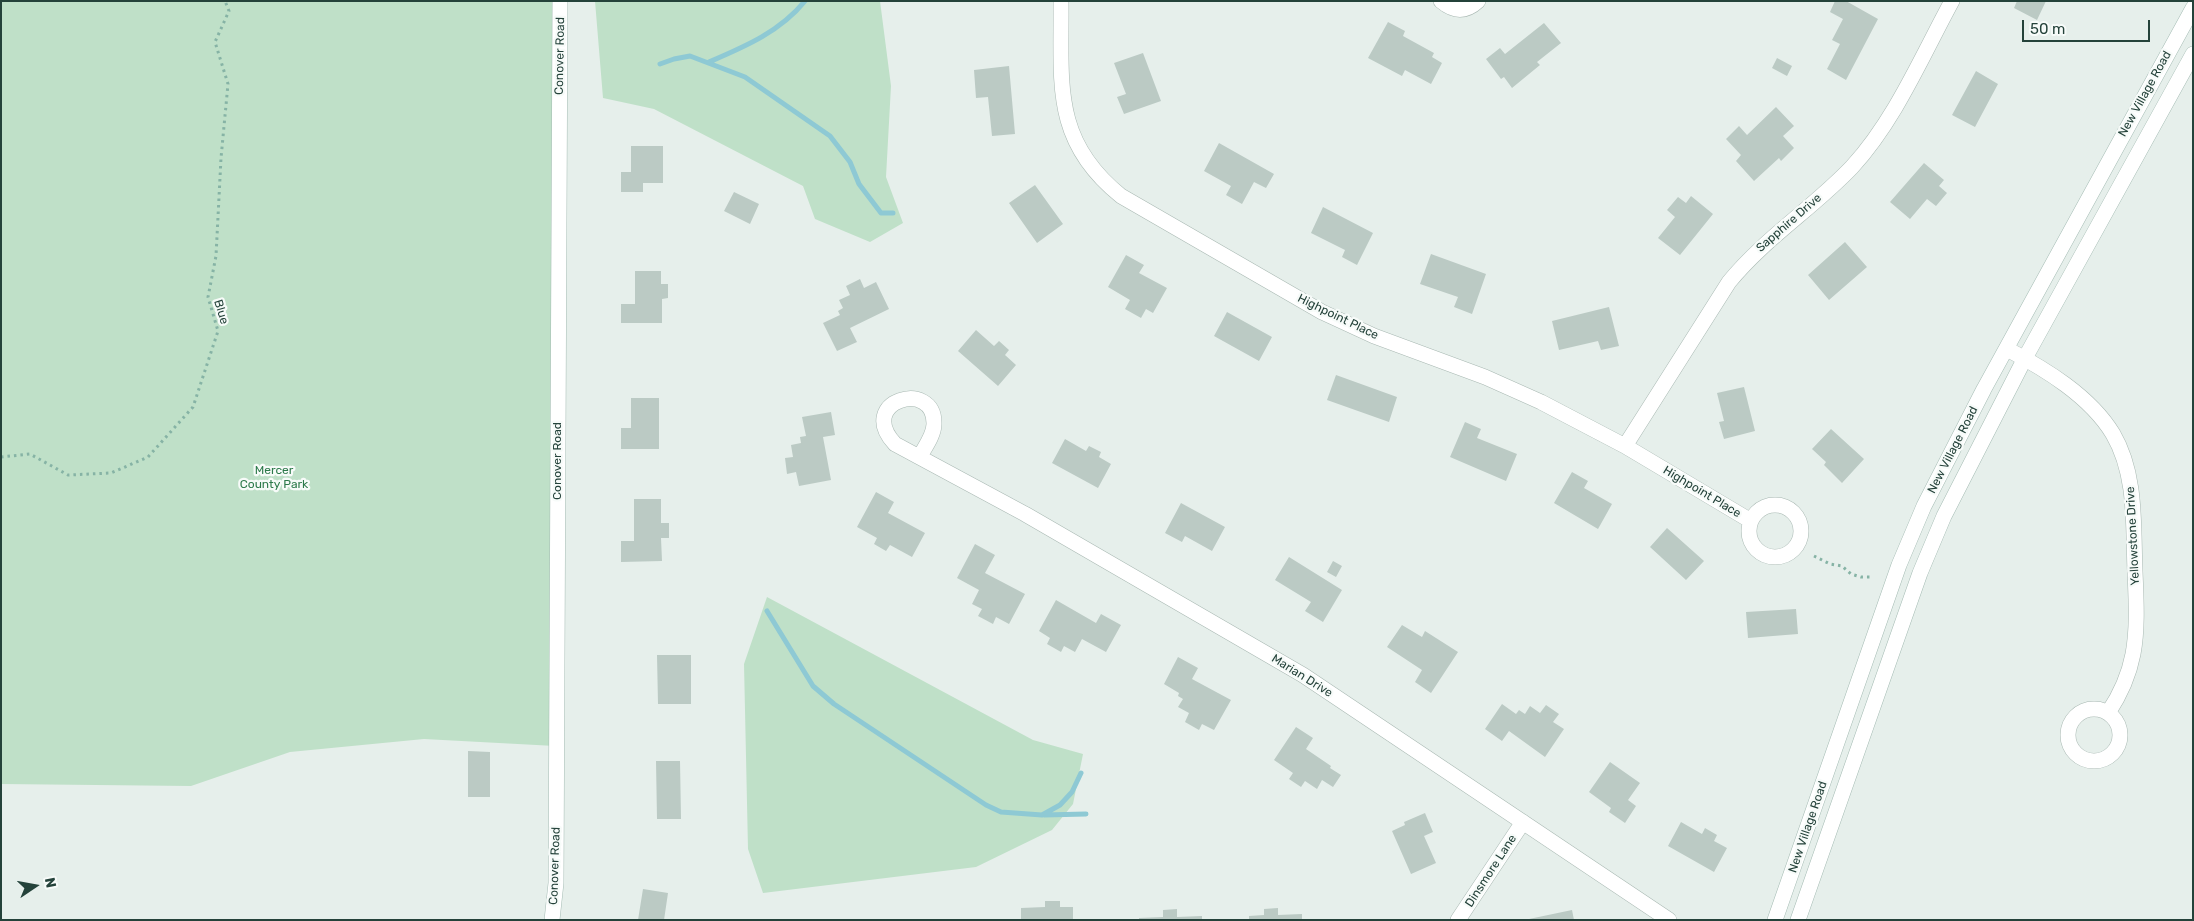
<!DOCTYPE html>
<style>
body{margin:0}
#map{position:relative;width:2194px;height:921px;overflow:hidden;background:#e6efeb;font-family:Rubik,sans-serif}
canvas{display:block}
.frame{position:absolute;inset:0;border:2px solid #24423a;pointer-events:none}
.north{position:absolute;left:10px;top:861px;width:50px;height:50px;-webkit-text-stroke:4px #f7fbf9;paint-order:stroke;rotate:78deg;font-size:14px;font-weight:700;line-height:20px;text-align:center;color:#24423a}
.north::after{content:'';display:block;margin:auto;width:18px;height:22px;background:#24423a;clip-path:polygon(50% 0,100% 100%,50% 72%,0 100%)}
.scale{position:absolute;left:2022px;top:20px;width:128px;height:22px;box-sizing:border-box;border:2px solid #24423a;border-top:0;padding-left:6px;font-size:15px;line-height:18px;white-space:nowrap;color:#24423a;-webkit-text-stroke:4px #f7fbf9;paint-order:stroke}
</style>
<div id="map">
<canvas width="2194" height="921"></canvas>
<div class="frame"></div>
<div class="north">N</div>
<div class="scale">50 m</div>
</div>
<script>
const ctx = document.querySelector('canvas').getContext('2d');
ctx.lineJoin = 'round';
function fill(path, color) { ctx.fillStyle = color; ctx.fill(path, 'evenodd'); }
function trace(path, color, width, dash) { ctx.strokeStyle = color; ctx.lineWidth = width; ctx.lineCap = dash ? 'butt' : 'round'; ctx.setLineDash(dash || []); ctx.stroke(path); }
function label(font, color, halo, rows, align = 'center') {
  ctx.font = font + ' Rubik,sans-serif'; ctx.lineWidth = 4.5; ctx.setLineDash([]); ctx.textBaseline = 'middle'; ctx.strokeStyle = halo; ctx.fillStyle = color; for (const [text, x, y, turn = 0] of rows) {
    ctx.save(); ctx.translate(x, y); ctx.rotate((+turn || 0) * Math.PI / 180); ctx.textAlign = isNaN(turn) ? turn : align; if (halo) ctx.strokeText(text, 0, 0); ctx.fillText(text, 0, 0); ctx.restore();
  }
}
fill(new Path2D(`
 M1 1H559L555 746 424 739 290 752 191 786 1 784Z
 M595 1H880L891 86 886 177 903 223 870 242 815 219 803 186 654 109 603 98Z
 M767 597 1033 740 1083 754 1073 804 1052 830 976 867 763 893 748 849 744 664Z`), '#bfe0c8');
trace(new Path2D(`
 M709 62C744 47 780 32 805 1
 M660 64 674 59 690 56 745 77 830 136 850 162 859 184 881 213H893
 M767 611 813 686 834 704 986 805 1001 812 1042 815 1060 805 1072 792 1081 773
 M1044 815 1086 814`), '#8ec9d4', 5);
fill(new Path2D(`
 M1835 1H1846L1878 19 1846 80 1827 69 1840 44 1832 40 1843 19 1830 12Z
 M2017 1H2046L2037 20 2014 8Z
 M1388 22 1405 31 1403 36 1434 53 1432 57 1442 63 1431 84 1405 70 1402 76 1368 58Z
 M1544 23 1561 43 1537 62 1540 65 1512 88 1504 77 1501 79 1486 59 1500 48 1505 54Z
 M1143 53 1161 101 1124 114 1117 97 1126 94 1114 63Z
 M1777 58 1792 66 1787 76 1772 68Z
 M1009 66 1015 134 992 136 988 97 976 98 974 70Z
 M1976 71 1998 84 1975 127 1952 115Z
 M1776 107 1794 126 1783 136 1794 148 1781 161 1779 158 1754 181 1736 161 1741 155 1726 139 1739 126 1747 135Z
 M1219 143 1274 174 1266 188 1254 182 1242 204 1226 195 1231 186 1204 171Z
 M631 146H663V183H643V192H621V172H631Z
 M1924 163 1944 180 1939 186 1947 193 1936 206 1927 199 1910 219 1890 202Z
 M1035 185 1063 224 1037 243 1009 203Z
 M734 192 759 204 750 224 724 211Z
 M1691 196 1713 214 1680 255 1658 238 1675 217 1667 210 1678 197 1686 203Z
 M1323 207 1373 233 1357 265 1342 257 1345 250 1311 233Z
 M1845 242 1867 267 1829 300 1808 275Z
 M1431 254 1486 274 1472 314 1454 307 1458 297 1420 284Z
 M1126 255 1144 265 1139 273 1167 288 1153 313 1146 309 1141 318 1125 309 1130 300 1108 287Z
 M635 271H661V284H668V298L662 299V323H621V304H635Z
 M860 279 864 288 876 282 889 309 850 328 857 342 837 351 823 323 840 315 838 311 843 308 839 300 850 295 846 286Z
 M1609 307 1619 346 1601 350 1598 341 1559 350 1552 321Z
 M1227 312 1272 337 1259 361 1214 336Z
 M976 330 994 346 999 341 1009 350 1005 355 1016 365 998 386 958 351Z
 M1336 375 1397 397 1389 422 1327 400Z
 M1744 387 1755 431 1724 439 1719 422 1724 421 1717 393Z
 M631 398H659V449H621V428H631Z
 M831 412 835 435 823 437 831 480 799 486 796 472 787 474 785 458 793 457 791 445 801 443 800 437 806 436 802 417Z
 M1465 422 1481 429 1477 438 1517 454 1506 481 1450 457Z
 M1831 429 1864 459 1842 483 1824 465 1826 462 1812 449Z
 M1065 439 1086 451 1089 446 1101 452 1099 457 1111 464 1098 488 1052 463Z
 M1572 472 1588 481 1584 488 1612 504 1598 529 1554 503Z
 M876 492 894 502 888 513 925 533 912 557 890 545 886 551 874 544 877 538 857 527Z
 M634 499H661V523H669V538H661L662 561 621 562V541H634Z
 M1181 503 1225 527 1212 551 1185 536 1182 542 1165 533Z
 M1667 528 1704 561 1686 580 1650 547Z
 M975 544 995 555 985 573 1025 594 1009 624 996 617 993 624 978 616 982 609 972 604 979 590 957 578Z
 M1289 557 1342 590 1323 622 1305 611 1311 602 1275 580Z
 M1333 561 1342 566 1336 577 1327 572Z
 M1056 600 1096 623 1101 614 1121 625 1106 652 1082 639 1075 652 1064 646 1061 652 1047 644 1050 638 1039 631Z
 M1796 609 1798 634 1748 638 1746 612Z
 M1402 625 1422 637 1425 631 1458 652 1431 693 1415 682 1422 670 1387 647Z
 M657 655H691V704H658Z
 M1178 657 1198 668 1192 679 1231 700 1214 730 1202 724 1199 730 1185 722 1189 713 1178 707 1183 699 1178 696 1179 693 1164 684Z
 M1502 704 1516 714 1519 710 1525 714 1530 706 1540 713 1546 705 1559 714 1553 722 1564 729 1545 757 1509 731 1502 741 1485 729Z
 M1296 727 1313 738 1306 749 1331 766 1330 768 1341 775 1333 787 1322 780 1317 789 1305 781 1301 787 1289 779 1293 773 1274 760Z
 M468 751 490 752V797H468Z
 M656 761H680L681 819H657Z
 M1610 762 1640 783 1628 800 1636 806 1625 823 1609 812 1611 808 1589 792Z
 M1425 813 1433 832 1424 836 1436 863 1411 874 1392 831 1405 825 1404 822Z
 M1681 822 1702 834 1705 828 1717 835 1714 841 1727 848 1714 872 1668 846Z
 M643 889 668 893 664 920H638Z
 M1045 901H1060V907H1073V920H1021V908L1045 907Z
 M1278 908V915L1302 914V920H1249V916L1264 915V909Z
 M1177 909V917L1202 916V920H1139V918L1163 917V910Z
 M1572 910 1574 920H1529V919Z`), '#bbcac4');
const street = new Path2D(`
 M1061 1C1062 82 1051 140 1121 196L1322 312 1374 336 1485 377 1541 402 1625 446 1751 521
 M1441 1C1454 12 1466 12 1478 1
 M2007 349C2045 369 2090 396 2113 434 2137 475 2133 525 2135 571 2136 598 2138 627 2133 654 2129 675 2120 695 2108 713
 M1625 446 1729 282C1765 238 1813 208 1852 167 1895 120 1921 58 1952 1
 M920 456C925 447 934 435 934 424 935 378 855 401 895 444L1025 514 1303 675 1669 920
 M1749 531a26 26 0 1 1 52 0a26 26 0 1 1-52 0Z
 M2068 735a26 26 0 1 1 52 0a26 26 0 1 1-52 0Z
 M1458 920 1523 822`);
const secondary = new Path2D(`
 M552 920 556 883 560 1
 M1775 920 1899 565 1924 506 1984 389 2193 8
 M1798 920 1920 573 1944 516 2025 358 2193 54`);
trace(street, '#a8b8b2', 16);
trace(secondary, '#a4bbb3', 16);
trace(new Path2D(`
 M1 457 30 454 68 475 111 473 148 457 193 407 218 331 208 297 216 256 221 158 228 84 215 42 229 11 225 1
 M1814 556 1830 564 1842 566 1851 574 1861 577H1873`), '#86b3a5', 3, [2.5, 4]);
trace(street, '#fff', 15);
trace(secondary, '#fff', 15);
label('12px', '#24423a', '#f7fbf9', [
 ["Conover Road",560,56,-89],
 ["New Village Road",2145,94,-61],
 ["Sapphire Drive",1789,223,-41],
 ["Blue",221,312,73],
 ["Highpoint Place",1338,317,26],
 ["New Village Road",1953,450,-63],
 ["Conover Road",558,461,-90],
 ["Highpoint Place",1702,492,31],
 ["Yellowstone Drive",2133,536,-93],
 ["Marian Drive",1302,676,32],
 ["New Village Road",1808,827,-71],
 ["Conover Road",555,866,-88],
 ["Dinsmore Lane",1491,871,-57]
]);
label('12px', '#2d7a4b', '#f7fbf9', [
 ["Mercer",274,471],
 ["County Park",274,485]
]);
</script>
